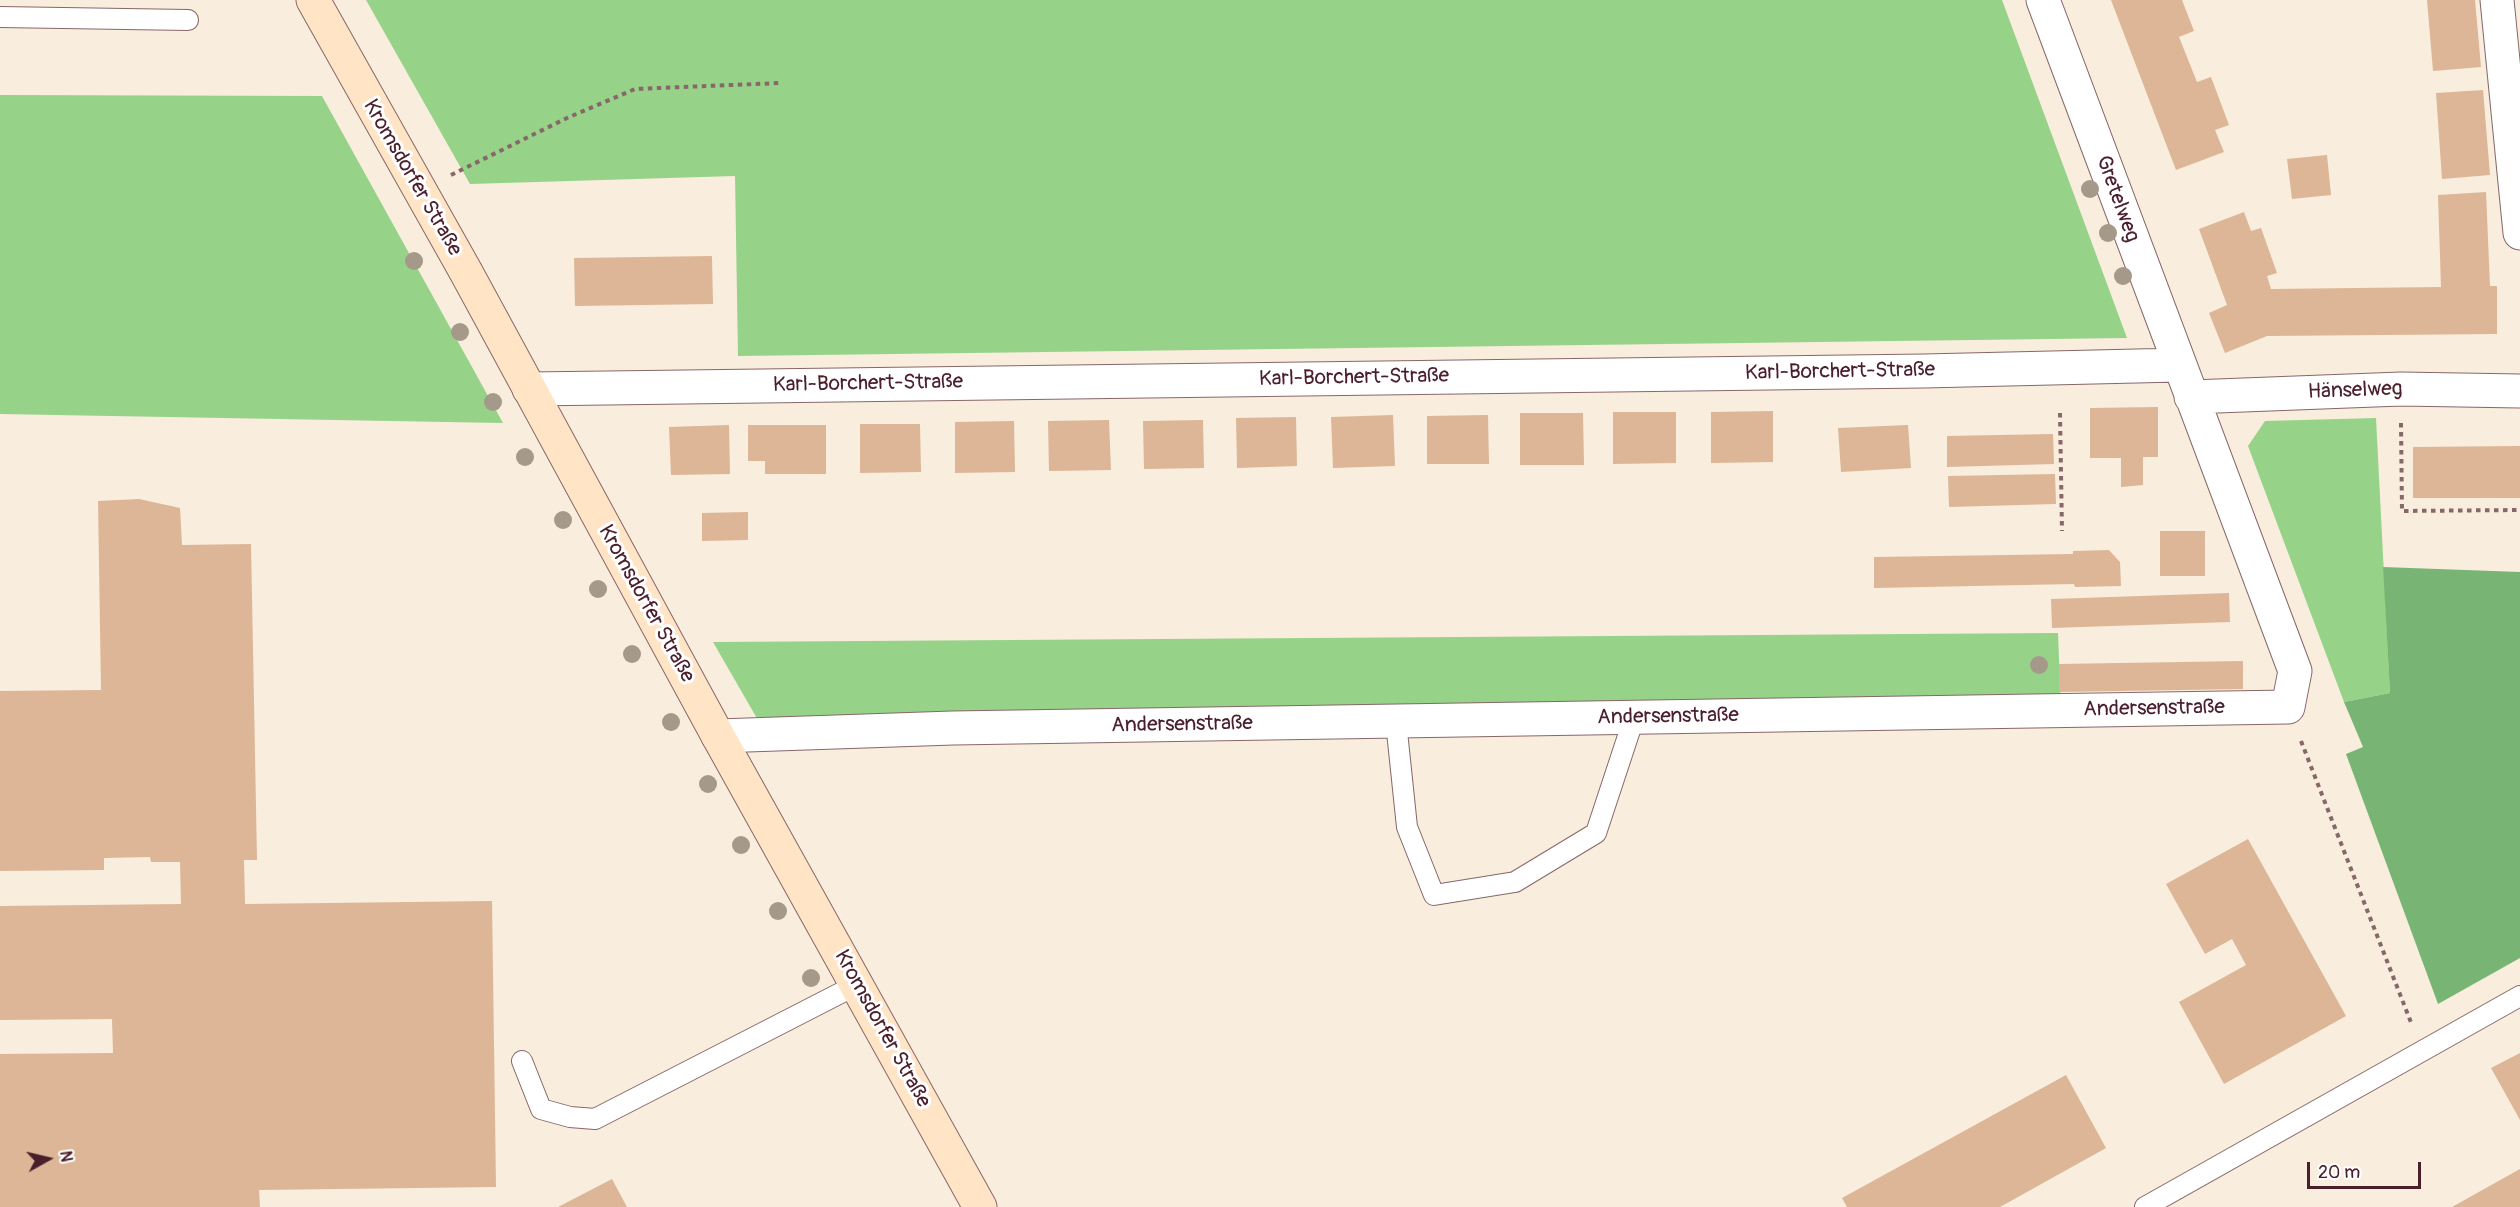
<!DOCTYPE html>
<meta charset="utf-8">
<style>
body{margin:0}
#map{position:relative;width:2520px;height:1207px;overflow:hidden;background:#f9eddd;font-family:Pangolin,sans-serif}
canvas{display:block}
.north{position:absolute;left:18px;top:1129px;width:60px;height:60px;-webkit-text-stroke:4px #fff;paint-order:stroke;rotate:82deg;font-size:16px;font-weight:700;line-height:24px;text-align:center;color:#4a1f2b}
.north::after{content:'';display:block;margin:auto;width:21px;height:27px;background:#4a1f2b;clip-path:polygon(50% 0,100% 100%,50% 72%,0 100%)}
.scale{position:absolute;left:2307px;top:1162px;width:114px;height:27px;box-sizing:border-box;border:3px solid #4a1f2b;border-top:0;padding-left:8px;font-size:18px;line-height:21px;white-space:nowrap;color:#4a1f2b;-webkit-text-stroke:4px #fff;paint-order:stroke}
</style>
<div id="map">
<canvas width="2520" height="1207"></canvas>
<div class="north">N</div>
<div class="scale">20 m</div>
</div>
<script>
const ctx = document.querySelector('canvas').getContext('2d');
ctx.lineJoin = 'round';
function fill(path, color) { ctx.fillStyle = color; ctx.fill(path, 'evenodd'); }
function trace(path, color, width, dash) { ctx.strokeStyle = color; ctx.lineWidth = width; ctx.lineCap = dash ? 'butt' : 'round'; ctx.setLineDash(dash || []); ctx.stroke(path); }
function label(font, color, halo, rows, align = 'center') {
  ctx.font = font + ' Pangolin,sans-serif'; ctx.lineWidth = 6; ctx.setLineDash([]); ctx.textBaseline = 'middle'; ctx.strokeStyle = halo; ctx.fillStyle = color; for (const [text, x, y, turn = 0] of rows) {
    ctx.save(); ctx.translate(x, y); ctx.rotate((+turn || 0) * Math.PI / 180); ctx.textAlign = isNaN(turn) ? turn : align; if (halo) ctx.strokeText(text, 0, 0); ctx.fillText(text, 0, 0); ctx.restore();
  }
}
fill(new Path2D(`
 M366 0H2002L2127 338 738 356 735 176 470 184Z
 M0 95 322 96 503 423 0 414Z
 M2376 418 2390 693 2344 702 2248 446 2265 421Z
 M2058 633 2061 711 766 734 713 642Z`), '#96d388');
fill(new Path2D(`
 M2383 567 2520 572V958L2438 1004 2346 754 2363 747 2344 702 2390 693Z`), '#78b574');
fill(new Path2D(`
 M2111 0H2182L2194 31 2179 37 2197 82 2211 77 2229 125 2215 130 2224 152 2176 170Z
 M2427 0H2475L2481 67 2433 71Z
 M2483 90 2490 175 2442 179 2436 93Z
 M2327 155 2331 195 2292 199 2287 159Z
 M2486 192 2490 286H2497V334L2267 336 2225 353 2209 313 2227 305 2199 229 2244 212 2251 231 2261 228 2277 273 2267 276 2271 289 2441 287 2438 195Z
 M712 256 713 304 575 306 574 258Z
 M2158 407V457H2143V485L2121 487V458H2090V408Z
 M1773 411V462L1711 463V412Z
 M1613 412H1676V463L1613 464Z
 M1520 413H1583L1584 465H1520Z
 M1393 415 1395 466 1333 468 1331 417Z
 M1488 415 1489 464H1427V416Z
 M1296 417 1297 466 1237 468 1236 418Z
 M1109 420 1111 470 1049 471 1048 421Z
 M1203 420 1204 468 1144 469 1143 421Z
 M1014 421 1015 472 955 473V422Z
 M860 424H920L921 472 860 473Z
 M729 425 730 474 671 475 669 427Z
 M748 425H826V474H765V461H748Z
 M1908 425 1911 468 1841 472 1838 428Z
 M2053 434 2054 464 1947 467V436Z
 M2520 446V498H2413V447Z
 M2055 474 2056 504 1949 507 1948 476Z
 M139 499 180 508 182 545 251 544 257 860H244L245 904 492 901 496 1187 259 1190 260 1207H0V1054L113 1053 112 1019 0 1020V906L181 904 180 862H151L150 857 104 858V870L0 871V691L101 690 98 501Z
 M748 512V540L702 541V513Z
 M2160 531H2205V576H2160Z
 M2109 550 2120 562 2121 586 2075 587 2074 584 1874 588V557L2073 554V551Z
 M2229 593 2230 622 2052 628 2051 599Z
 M2243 661V689L2059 692V664Z
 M2248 839 2346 1016 2224 1084 2179 1002 2246 965 2232 939 2205 954 2166 884Z
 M2520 1053V1120L2491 1068Z
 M2066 1075 2106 1148 2000 1207H1847L1842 1198Z
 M2520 1169V1207H2452Z
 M612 1179 627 1207H558Z`), '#dcb696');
const lane = new Path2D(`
 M0 17 188 20
 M1396 722 1407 827 1434 895 1515 882 1596 833 1634 718
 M522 1061 541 1109 570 1117 595 1119 858 984
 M2145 1207 2520 996`);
const street = new Path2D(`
 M2497 0 2520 233
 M529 389 1924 371 2179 365
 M2191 397 2401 389 2520 391
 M718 736 953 728 2288 707 2295 671 2043 0`);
const secondary = new Path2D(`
 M313 0 466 272 718 736 980 1207`);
trace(lane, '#876769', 22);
trace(street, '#876769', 35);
trace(secondary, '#876769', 35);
trace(new Path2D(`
 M451 175 567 118 635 89 780 83
 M2060 413 2062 531
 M2401 423 2402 511 2520 510
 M2301 741 2412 1025`), '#876769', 4, [4.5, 4.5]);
trace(lane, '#fff', 20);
trace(street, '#fff', 33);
trace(secondary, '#ffe4c6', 33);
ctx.fillStyle = '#a5998a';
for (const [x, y] of [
 [2090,189],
 [2108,233],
 [414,261],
 [2123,276],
 [460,332],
 [493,402],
 [525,457],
 [563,520],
 [598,589],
 [632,654],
 [2039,665],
 [671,722],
 [708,784],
 [741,845],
 [778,911],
 [811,978]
]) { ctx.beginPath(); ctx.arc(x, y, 9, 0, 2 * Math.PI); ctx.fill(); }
label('21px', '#4a1f2b', '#fff', [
 ["Kromsdorfer Straße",412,178,60],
 ["Gretelweg",2117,199,70],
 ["Karl-Borchert-Straße",1840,372,-1],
 ["Karl-Borchert-Straße",1354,378,-1],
 ["Karl-Borchert-Straße",868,384,-1],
 ["Hänselweg",2355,391,-2],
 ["Kromsdorfer Straße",646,604,61],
 ["Andersenstraße",2154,709,-1],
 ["Andersenstraße",1668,717,-1],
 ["Andersenstraße",1182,725,-1],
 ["Kromsdorfer Straße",882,1029,61]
]);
</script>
